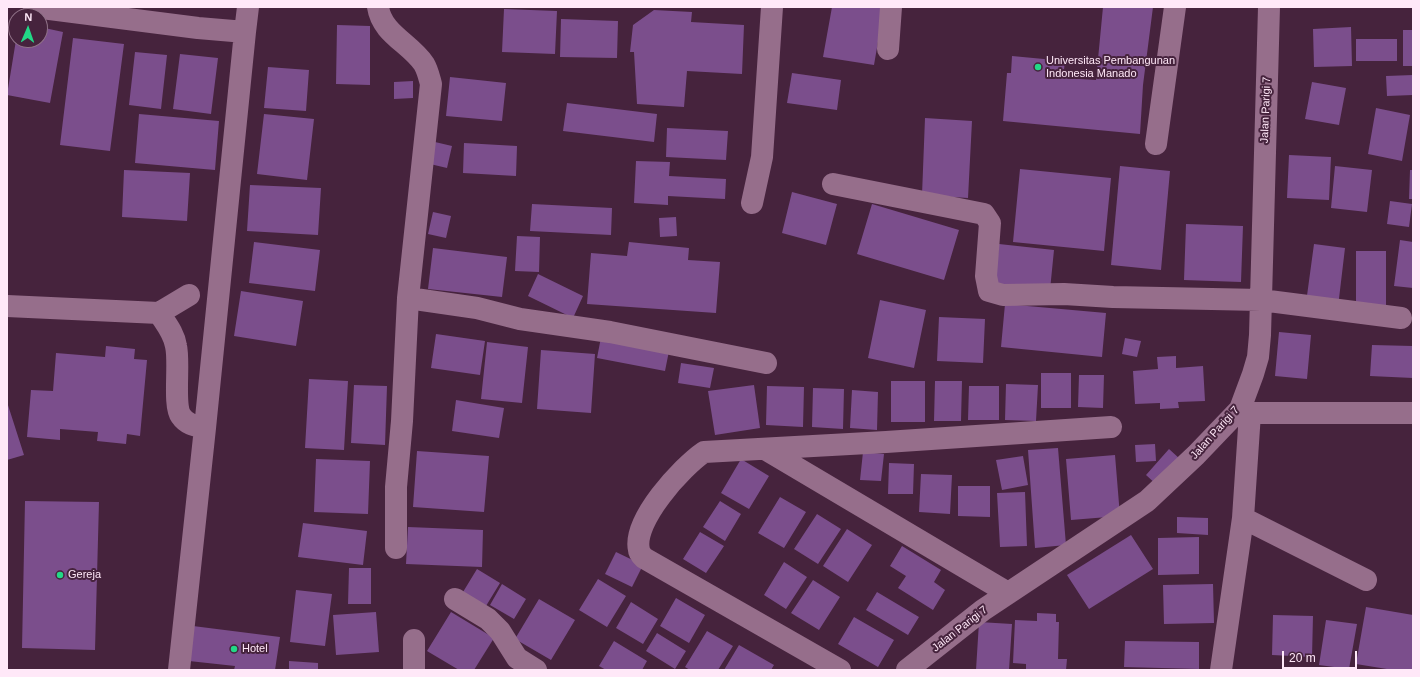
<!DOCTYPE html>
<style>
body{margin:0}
#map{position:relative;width:1420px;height:677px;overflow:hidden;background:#46233d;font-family:Helvetica,sans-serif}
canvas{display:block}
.frame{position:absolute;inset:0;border:8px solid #ffe8f8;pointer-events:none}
.north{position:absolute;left:8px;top:8px;width:40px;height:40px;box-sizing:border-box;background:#46233d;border:1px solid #907288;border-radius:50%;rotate:2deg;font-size:11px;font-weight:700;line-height:16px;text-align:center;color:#ffe8f8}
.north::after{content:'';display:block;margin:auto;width:14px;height:18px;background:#22d887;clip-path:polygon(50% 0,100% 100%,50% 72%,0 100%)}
.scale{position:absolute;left:1282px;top:651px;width:75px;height:18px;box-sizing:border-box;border:2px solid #ffe8f8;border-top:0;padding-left:5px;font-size:12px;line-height:14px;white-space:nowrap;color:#ffe8f8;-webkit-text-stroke:3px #46233d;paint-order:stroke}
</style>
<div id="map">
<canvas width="1420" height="677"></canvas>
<div class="frame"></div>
<div class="north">N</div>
<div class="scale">20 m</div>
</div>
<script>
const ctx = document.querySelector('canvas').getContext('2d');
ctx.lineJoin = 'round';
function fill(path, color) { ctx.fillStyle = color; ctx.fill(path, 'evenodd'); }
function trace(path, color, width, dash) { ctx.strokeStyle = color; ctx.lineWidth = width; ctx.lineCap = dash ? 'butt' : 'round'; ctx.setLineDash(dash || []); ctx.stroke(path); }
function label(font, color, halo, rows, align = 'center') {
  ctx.font = font + ' Helvetica,sans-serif'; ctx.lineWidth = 4; ctx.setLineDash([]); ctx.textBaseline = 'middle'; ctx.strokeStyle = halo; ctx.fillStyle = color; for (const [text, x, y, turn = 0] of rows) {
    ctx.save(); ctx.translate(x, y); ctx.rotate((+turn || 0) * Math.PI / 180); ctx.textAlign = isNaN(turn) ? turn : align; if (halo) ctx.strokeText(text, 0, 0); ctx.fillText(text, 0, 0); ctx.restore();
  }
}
fill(new Path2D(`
 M832 7H884L874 65 823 57Z
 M1103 7H1153L1143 85 1140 134 1003 121 1007 73H1011L1012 56 1065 61 1063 78 1096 80Z
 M504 9 557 11 555 54 502 52Z
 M654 10 692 12 691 22 744 25 742 74 687 71 684 107 637 104 634 52H630L633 25Z
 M561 19 618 21 617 58 560 57Z
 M337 25 370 26V85L336 84Z
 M40 27 63 32 50 103 7 95 16 40H40Z
 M1351 27 1352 66 1314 67 1313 29Z
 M1403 30H1413V66H1403Z
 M73 38 124 44 110 151 60 145Z
 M1356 39H1397V61H1356Z
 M135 52 167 55 161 109 129 105Z
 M180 54 218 58 211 114 173 109Z
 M268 67 309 70 306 111 264 108Z
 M792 73 841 80 837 110 787 103Z
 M1413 75V95L1387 96 1386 76Z
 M450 77 506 83 502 121 446 116Z
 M413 81V98L394 99V82Z
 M1312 82 1346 88 1339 125 1305 119Z
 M567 103 657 114 654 142 563 131Z
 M1376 108 1410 115 1402 161 1368 154Z
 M139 114 219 121 215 170 135 163Z
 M264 114 314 119 307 180 257 174Z
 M925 118 972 121 968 198 922 195Z
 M667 128 728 131 726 160 666 157Z
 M435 142 452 146 447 168 430 164Z
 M464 143 517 146 516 176 463 173Z
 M1289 155 1331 157 1329 200 1287 198Z
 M636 161 670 162 669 176 726 179 725 199 668 196V205L634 203Z
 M1120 166 1170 171 1161 270 1111 265Z
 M1335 166 1372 170 1367 212 1331 208Z
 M1020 169 1111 178 1104 251 1013 242Z
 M124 170 190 173 187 221 122 217Z
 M1410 170H1413V199H1409Z
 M250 185 321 188 318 235 247 231Z
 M792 192 837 204 826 245 782 233Z
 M1390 201 1412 204 1409 227 1387 224Z
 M532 204 612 208 611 235 530 231Z
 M872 204 959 230 944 280 857 254Z
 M433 212 451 216 446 238 428 234Z
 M676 217 677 236 660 237 659 218Z
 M1186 224 1243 226 1241 282 1184 280Z
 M517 236 540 237 539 272 515 271Z
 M1400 240 1413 242V288L1394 286Z
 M254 242 320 250 315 291 249 283Z
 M629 242 689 248 688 260 720 262 716 313 587 304 591 253 627 256Z
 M999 244 1054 250 1050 290 995 284Z
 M1314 244 1345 248 1338 307 1306 303Z
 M433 248 507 257 502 297 428 289Z
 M1356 251H1386V310H1356Z
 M538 274 583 296 573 318 528 296Z
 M241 291 303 301 296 346 234 336Z
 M880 300 926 310 914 368 868 358Z
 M1005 304 1106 313 1102 357 1001 347Z
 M939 317 985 319 983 363 937 361Z
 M602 332 670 346 665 371 597 358Z
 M1279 332 1311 335 1307 379 1275 376Z
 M436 334 485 341 480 375 431 368Z
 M1125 338 1141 341 1137 357 1122 354Z
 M487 342 528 347 522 403 481 399Z
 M1372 345 1413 346V378L1370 376Z
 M106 346 135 349 134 359 147 360 140 436 127 434 126 444 97 441 98 432 60 429V440L27 437 31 390 53 391 56 353 105 357Z
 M541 350 595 354 591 413 537 409Z
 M1176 356V368L1203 366 1205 401 1178 402 1179 408 1160 409V403L1135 404 1133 371 1158 369 1157 357Z
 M681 363 714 368 710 388 678 383Z
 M1041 373H1071V408H1041Z
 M1079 375H1104L1103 408 1078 407Z
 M309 379 348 381 344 450 305 448Z
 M891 381H925V422H891Z
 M935 381H962L961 421H934Z
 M1006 384 1038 385 1036 421 1005 420Z
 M354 385 387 386 385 445 351 443Z
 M754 385 760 428 715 435 708 391Z
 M767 386 804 387 803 427 766 425Z
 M969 386H999V420H968Z
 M813 388 844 389 843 429 812 427Z
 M852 390 878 392 877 430 850 428Z
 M456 400 504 408 499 438 452 431Z
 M7 402 24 455 7 460Z
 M1155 444 1156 461 1136 462 1135 445Z
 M1058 448 1066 545 1035 548 1028 450Z
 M1169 449 1180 459 1157 485 1146 475Z
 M417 451 489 456 484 512 413 507Z
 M863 452 884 454 881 481 860 480Z
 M1115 455 1120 516 1071 520 1066 459Z
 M1023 456 1028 485 1002 490 996 460Z
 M316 459 370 461 368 514 314 512Z
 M741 459 769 476 749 509 721 493Z
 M889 463 914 464 913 494H888Z
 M921 474 952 475 950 514 919 512Z
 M958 486H990V517L958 516Z
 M1025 492 1027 546 1000 547 997 493Z
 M780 497 806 512 784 548 758 533Z
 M25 501 99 502 95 650 22 648Z
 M720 501 741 514 725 541 703 527Z
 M817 514 841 529 818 564 794 549Z
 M1177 517 1208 518V535L1177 533Z
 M303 523 367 531 363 565 298 557Z
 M408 527 483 530 482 567 406 564Z
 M847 529 872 545 848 582 823 566Z
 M700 532 724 546 706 573 683 559Z
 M1131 535 1153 569 1089 609 1067 575Z
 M1199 537V574L1158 575V538Z
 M902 546 941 570 934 582 945 590 933 610 898 588 906 576 890 566Z
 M616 552 643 565 632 587 605 574Z
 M784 562 807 577 786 609 764 595Z
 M349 568H371V604H348Z
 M477 569 500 583 486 606 463 592Z
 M598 579 626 596 607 627 579 610Z
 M813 580 840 597 819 630 791 613Z
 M502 584 526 599 514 619 490 605Z
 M1213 584 1214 623 1164 624 1163 585Z
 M296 590 332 594 325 646 290 642Z
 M877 592 919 617 908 635 866 610Z
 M676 598 705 615 689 643 660 626Z
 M539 599 575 620 551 660 515 639Z
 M631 602 658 619 643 644 616 628Z
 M1366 607 1413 615 1412 670H1393L1356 664Z
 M376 612 379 652 336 655 333 615Z
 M451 612 494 638 474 670H459L427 651Z
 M1037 613 1056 614V622H1059L1058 659H1067L1066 670H1026V664L1013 663 1015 620 1037 621Z
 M1273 615 1313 616 1312 657 1272 655Z
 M854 617 894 640 878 667 838 644Z
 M1326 620 1357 624 1349 669 1319 665Z
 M979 622 1012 624 1009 670H976Z
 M193 626 280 637 275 670H234L235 666 189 661Z
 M707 631 733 646 718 670H690L685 667Z
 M657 633 686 651 675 669 646 651Z
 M614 641 647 661 642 670H606L599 666Z
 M1125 641 1199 642V669L1124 667Z
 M739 645 774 665 771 670H724Z
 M289 661 318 663V670H289Z`), '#7b4e8c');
trace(new Path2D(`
 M34 7 198 28 245 32 248 7
 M378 7C382 34 410 43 424 64 428 71 429 77 431 84L408 298 402 421 396 487V548
 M888 49 891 7
 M1156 144 1175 7
 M833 184 984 214 990 223 986 276 989 291 1003 295 1064 294 1113 297 1261 300 1401 318
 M752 203 762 157 772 7
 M408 298 477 308 520 319 610 332 766 363
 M7 306 159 313 189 295
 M159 313C166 324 174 333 176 346 180 363 173 405 181 416 187 425 196 426 205 428
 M1250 413H1413
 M765 449 1008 593
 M1243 518 1366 580
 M455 599 488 619 500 631 517 658 536 670
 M179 670 205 428 245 32
 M414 670V640
 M840 670 644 558C642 556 639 552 639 550 632 521 682 467 704 452L886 442 1111 427
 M907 670 983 610 1147 501 1196 455 1240 409 1253 374 1258 357 1260 335 1269 7
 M1221 670 1243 518 1250 413 1240 409`), '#966e8b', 22);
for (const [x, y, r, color] of [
 [1038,67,4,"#22d887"],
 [60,575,4,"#22d887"],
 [234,649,4,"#22d887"]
]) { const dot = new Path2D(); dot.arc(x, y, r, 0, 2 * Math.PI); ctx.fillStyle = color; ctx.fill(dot); trace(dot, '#46233d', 1.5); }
label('11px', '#ffe8f8', '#46233d', [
 ["Universitas Pembangunan",1046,61],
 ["Indonesia Manado",1046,74],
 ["Gereja",68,575],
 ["Hotel",242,649]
], 'left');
label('11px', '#ffe8f8', '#46233d', [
 ["Jalan Parigi 7",1266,110,-88],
 ["Jalan Parigi 7",1215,433,-48],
 ["Jalan Parigi 7",960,629,-38]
]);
</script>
